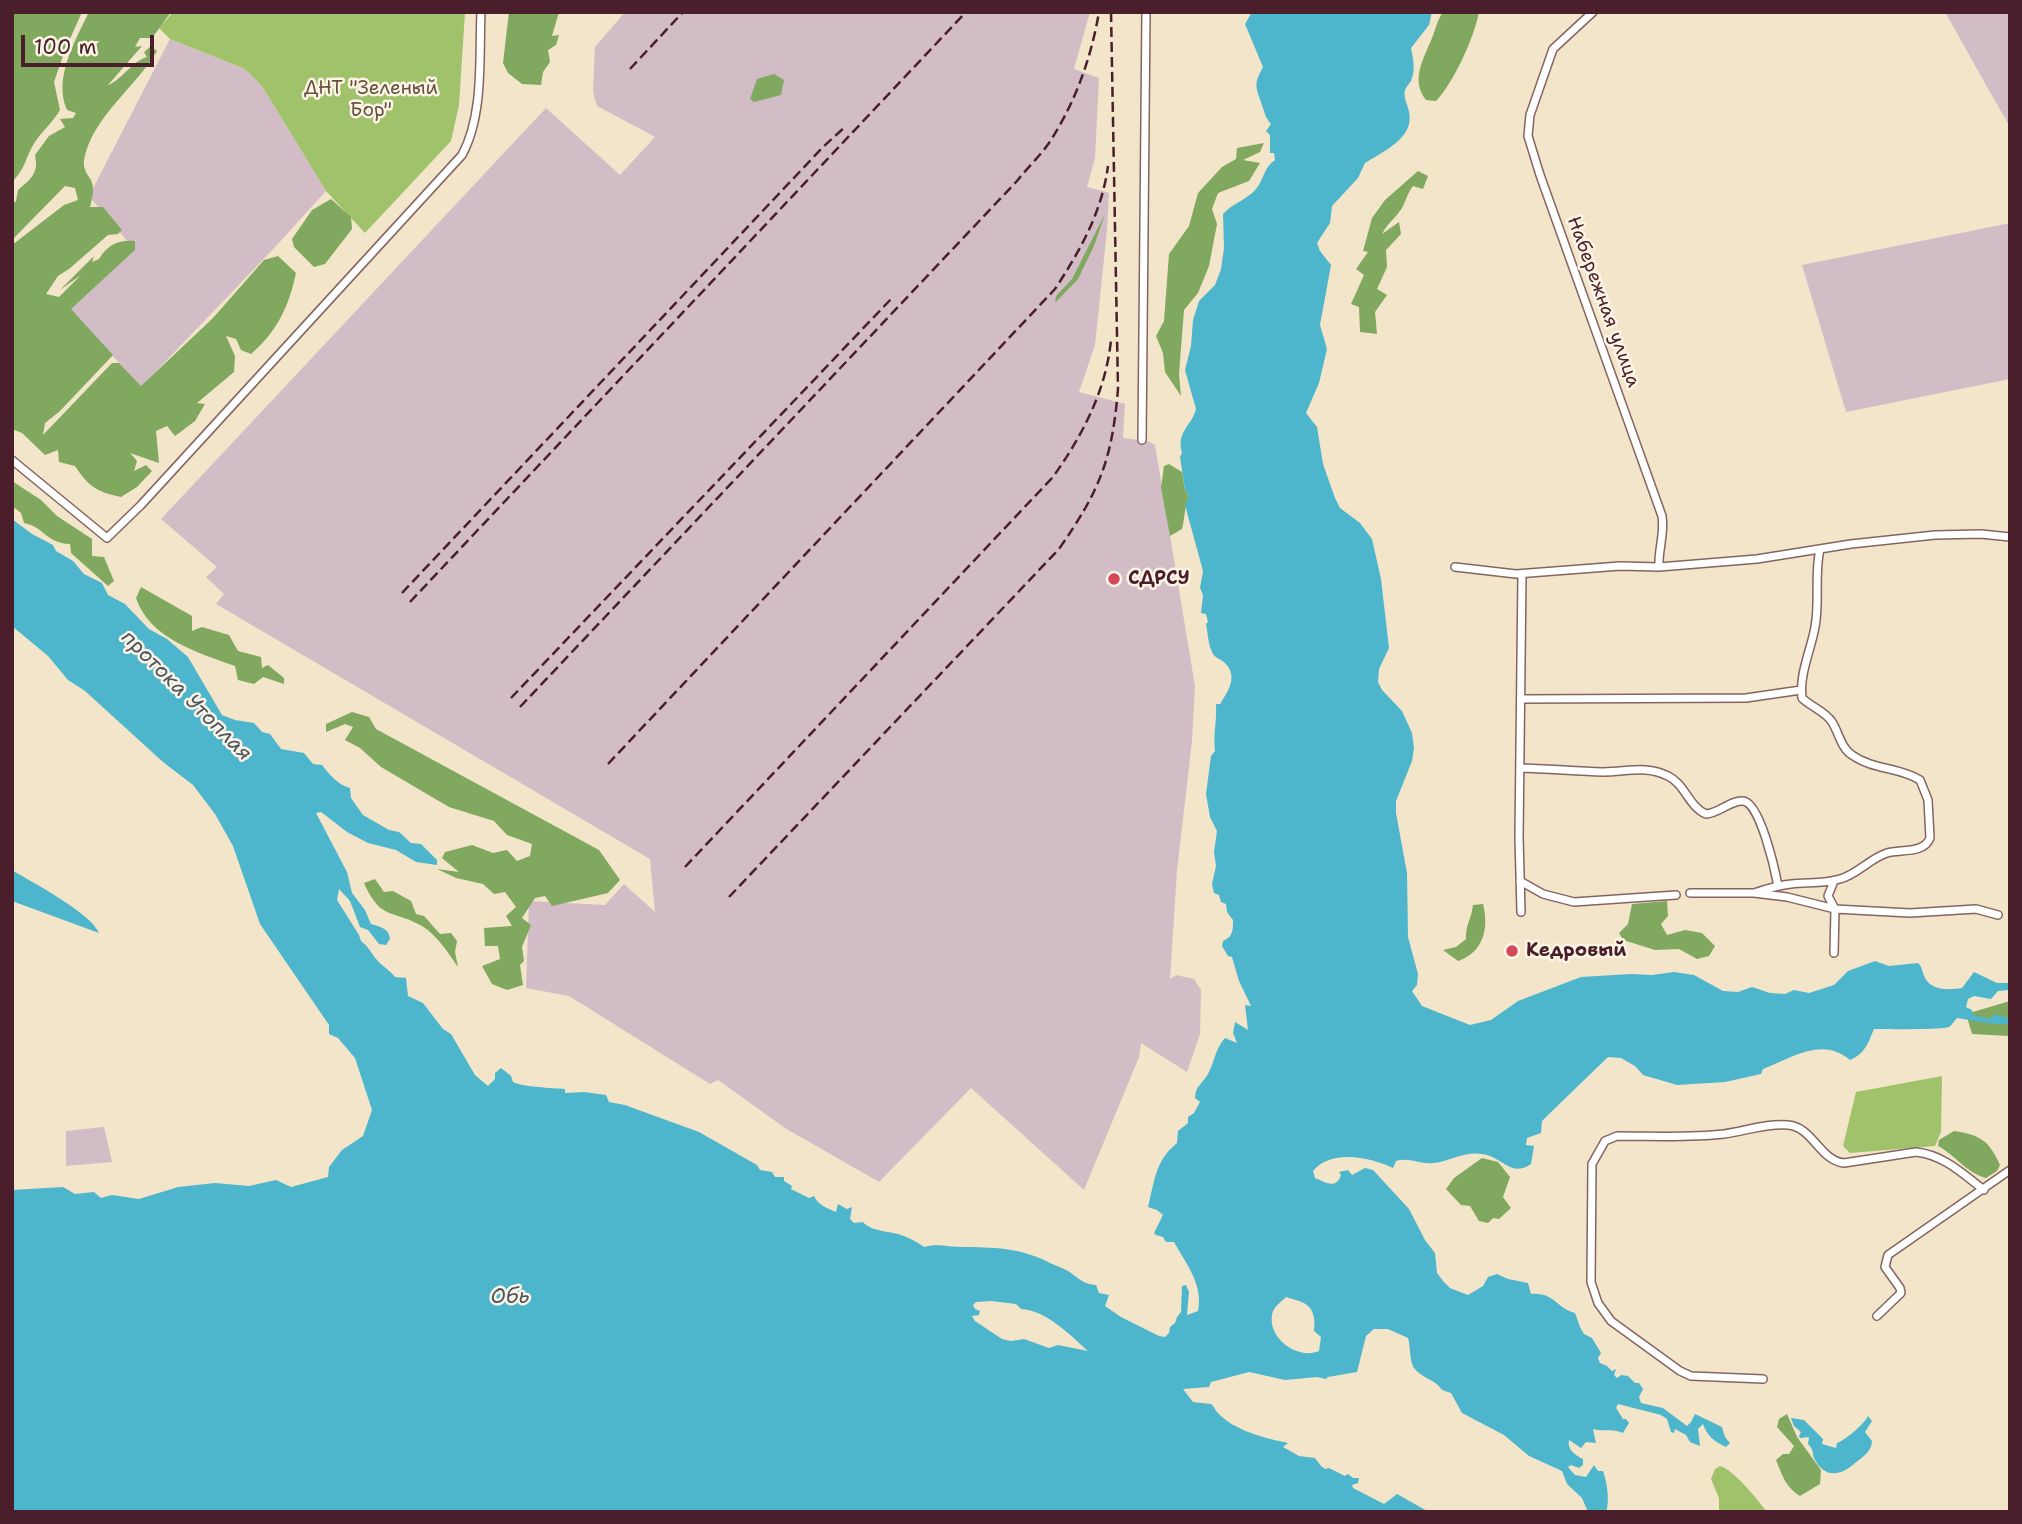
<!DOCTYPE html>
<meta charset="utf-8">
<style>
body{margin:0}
#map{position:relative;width:2022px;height:1524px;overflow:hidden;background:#f2e5c9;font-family:"Shantell Sans",sans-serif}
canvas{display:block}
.frame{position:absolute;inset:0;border:14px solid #4a1f2b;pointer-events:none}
.scale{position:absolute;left:21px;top:35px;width:133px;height:32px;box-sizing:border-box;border:4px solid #4a1f2b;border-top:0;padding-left:9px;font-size:21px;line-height:24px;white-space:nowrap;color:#4a1f2b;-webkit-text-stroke:5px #fcf5e5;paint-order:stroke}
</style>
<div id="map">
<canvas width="2022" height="1524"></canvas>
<div class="frame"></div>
<div class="scale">100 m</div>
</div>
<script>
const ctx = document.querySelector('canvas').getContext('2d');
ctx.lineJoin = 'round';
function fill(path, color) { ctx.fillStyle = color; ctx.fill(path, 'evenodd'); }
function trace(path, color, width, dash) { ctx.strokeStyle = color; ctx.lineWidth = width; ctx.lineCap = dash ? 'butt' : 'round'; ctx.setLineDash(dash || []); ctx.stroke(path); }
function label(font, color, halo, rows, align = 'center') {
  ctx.font = font + ' "Shantell Sans",sans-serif'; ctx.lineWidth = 5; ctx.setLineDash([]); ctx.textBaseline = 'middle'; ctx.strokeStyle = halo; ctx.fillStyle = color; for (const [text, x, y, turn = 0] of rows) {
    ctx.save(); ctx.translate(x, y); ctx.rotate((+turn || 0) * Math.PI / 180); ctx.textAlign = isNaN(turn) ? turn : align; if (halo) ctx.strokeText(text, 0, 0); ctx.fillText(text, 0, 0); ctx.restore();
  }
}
fill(new Path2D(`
 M625 12H1090L1074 69 1099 78 1095 158 1087 187 1109 193 1107 230 1095 345 1079 392 1125 404 1123 438 1148 441 1155 445 1195 686 1192 741 1177 871 1170 979 1176 975 1194 979 1201 990 1200 1034 1187 1072 1141 1043 1139 1057 1084 1190 971 1088 879 1182 785 1128 718 1080 710 1084 569 996 526 988 529 901 605 905 624 884 655 912 650 859 216 604 224 594 206 577 217 567 161 519 546 108 620 175 655 137 597 106 593 92 595 47Z
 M1945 12H2010V127L1986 85Z
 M170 39 245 69 262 86 326 191 277 245 141 387 70 309 135 250 89 196Z
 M2010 223V379L1846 412 1802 265Z
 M104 1127 112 1162 66 1166V1131Z`), '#d2bdc6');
fill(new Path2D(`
 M173 12H465L459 105 451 141 365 233 326 191 262 86 245 69 170 39 159 28Z
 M1942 1076 1941 1132 1935 1146 1850 1153 1843 1146 1856 1092Z
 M1720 1466C1733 1469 1758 1500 1767 1512H1719V1498L1711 1479 1715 1469Z`), '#a0c26b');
fill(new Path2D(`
 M12 12H82L65 50 54 82 60 110C53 122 42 131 35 142 25 157 27 167 12 182Z
 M89 12H171L152 38H140L135 47 142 46 108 85C122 80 132 61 147 57L144 52 151 46 157 51C136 87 92 117 84 160 83 169 87 174 91 180 95 188 92 199 90 207H103L122 230 118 234 108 235 69 269 58 276 46 294 59 297 81 275 60 290 94 256 92 262 99 259C107 245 119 239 135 241V250L71 309 113 355 60 411 45 423 43 435 112 363H119L141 386 213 318 264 260 278 256 296 273C289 306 277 332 251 354L241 350 236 339 226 336 235 356 234 372 197 403 205 404 195 421 175 436 167 426 156 431 159 463 130 453 137 461 134 471 146 465 152 471 137 487 121 497C97 492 89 487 75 466L59 462 58 450 45 455 22 433 12 429V245L64 205 78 200 75 188 65 186 12 240V204L16 201 18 190C31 179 39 173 35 155L49 136 65 127 60 119 73 118 76 113 67 110C53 78 75 41 89 12Z
 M509 12H559L552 36 559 35 556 45 548 50 550 62 543 72 541 85 522 84 508 73 503 63Z
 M1443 12H1479C1474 38 1454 82 1436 101L1426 100C1410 80 1424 58 1432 38 1436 28 1437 21 1443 12Z
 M774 74 784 80 781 95 754 102 750 99 757 79Z
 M1264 143 1260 152 1243 160 1260 163 1249 181 1218 193 1212 209 1217 224 1209 266 1198 293 1184 310 1179 374 1181 396 1165 372 1163 353 1156 336 1164 321 1169 254 1189 226 1198 193 1222 167 1236 159 1237 148Z
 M1418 171 1428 176 1423 189 1413 186C1407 194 1407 198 1403 206 1399 215 1388 222 1382 234L1399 222 1401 234 1386 250 1387 267 1377 289 1387 295 1375 312 1377 334 1360 332 1359 307 1351 304 1364 275 1356 269 1368 252 1363 251 1372 218 1385 200Z
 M331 199 351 217 352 229 325 264 314 267 294 247 292 239 312 210Z
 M1105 214 1094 246 1078 279 1055 303 1056 296 1072 279Z
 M1169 464 1182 472 1185 490 1189 497C1184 507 1185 518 1182 529L1170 536 1161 488 1164 466Z
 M12 481 41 500 57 516 92 539V556L104 557 114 581 108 586 71 553 70 544C45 543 45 527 24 523L21 513 12 506Z
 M141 587 192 616V631L202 627 229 635 238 651 261 657 262 668 268 665 284 678V684L263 677 254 684 238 680 235 666C198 653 149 638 136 598Z
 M352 712 369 717 376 729 599 850 620 880 608 893 552 906 545 896 535 898 522 918 531 925 522 947 524 961 520 965 523 985 507 990 492 984 482 966 500 959 498 946H485L484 928 512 926 506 916 516 907 505 892 494 894 483 884 456 878 437 869 459 872 442 858 445 852 472 845 493 853 507 850 517 861 530 856 532 844 507 835 494 821 449 807 381 767 360 748 345 740 353 727 345 724 326 732V724Z
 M375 879 384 892 393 891 411 901 416 914 424 916 440 934 451 933 457 941 455 952 458 967C449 954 437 935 422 926 392 909 381 921 364 883Z
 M1667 901 1668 916 1661 924 1667 935 1685 930 1702 933 1715 946 1709 956 1697 959 1679 949 1655 950 1623 940 1619 933 1628 924 1632 904Z
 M1483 904C1489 928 1484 952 1458 961L1443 950 1456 947 1466 939C1466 922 1471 921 1473 905Z
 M2010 1001V1036L1972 1034 1966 1014Z
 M1954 1131C1980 1135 1989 1140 2000 1165L1997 1171 1986 1178C1968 1174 1955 1155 1938 1146L1939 1140Z
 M1482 1158 1498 1162 1510 1177 1503 1197 1511 1208 1499 1219 1493 1218 1488 1223 1479 1221 1470 1206 1461 1205 1446 1189 1454 1178Z
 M1787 1414 1797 1437 1821 1470 1820 1484 1800 1496C1786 1488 1782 1475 1776 1460L1783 1454H1789L1794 1446 1777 1427 1779 1419Z`), '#80a85f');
fill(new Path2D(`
 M1252 12H1432L1429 25 1411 48C1413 59 1416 69 1411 81 1409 84 1406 87 1405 90 1403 98 1408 105 1409 112 1415 138 1382 152 1365 163L1358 178 1332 206 1330 223 1317 243 1320 251 1331 265 1320 325 1327 349 1319 383 1306 413 1317 427 1323 464 1335 498 1340 508 1360 523 1372 539 1381 579 1389 648 1379 669 1378 682 1382 690 1402 711 1412 733 1414 748 1412 761 1396 801V813L1407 873 1408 937 1418 974 1417 985 1412 991 1422 1006 1470 1025 1491 1020 1518 1001 1581 977 1631 974 1652 975 1674 972 1694 975 1723 991 1738 992 1752 987 1770 993 1785 994 1794 990 1809 993 1834 985 1848 971 1875 961 1889 966 1918 963C1923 968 1922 972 1925 978 1932 991 1950 990 1962 988L1974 972 1997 983H2010L2009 990 1998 991 1991 999 1974 996 1968 999 1966 1007 1972 1010 1973 1015 1990 1019 1995 1014 2010 1019V1024H1994L1957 1018C1954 1021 1952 1025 1949 1027 1944 1030 1884 1029 1874 1029 1868 1043 1865 1054 1850 1060 1822 1036 1792 1058 1763 1069L1761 1074 1725 1082 1677 1085 1643 1075 1635 1066 1621 1058 1608 1057 1548 1115 1542 1121 1541 1133 1527 1138 1526 1145 1534 1146 1531 1164C1510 1178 1504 1157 1482 1154 1464 1151 1451 1161 1434 1163 1421 1165 1409 1157 1396 1161L1393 1168C1370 1157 1331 1149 1313 1171L1315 1178C1325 1182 1336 1190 1341 1175L1339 1172 1348 1170 1352 1175 1365 1168 1373 1170 1409 1209 1425 1240 1435 1253 1437 1273 1443 1281 1450 1288 1468 1295 1483 1286 1488 1277 1497 1274 1508 1279 1528 1283 1531 1294C1554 1292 1556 1308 1575 1313L1580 1327 1584 1334 1592 1338 1601 1353 1598 1358 1600 1363 1607 1366 1612 1371 1616 1369 1614 1375 1617 1378 1621 1375 1628 1376 1635 1383H1639L1643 1389 1639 1397 1641 1403 1663 1408 1687 1426 1691 1422 1695 1414 1722 1427 1725 1437 1730 1443 1726 1447C1715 1442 1707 1436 1703 1424L1698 1429 1700 1446 1690 1442 1686 1435 1675 1429 1674 1433 1671 1432 1667 1419 1661 1415 1618 1404 1616 1408 1623 1419H1626L1629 1423 1623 1433C1612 1428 1603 1432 1593 1429L1596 1443 1586 1442 1581 1448 1569 1440C1567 1450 1575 1455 1583 1459V1465L1579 1468 1571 1465 1568 1467 1575 1475 1586 1477 1594 1465 1598 1471H1603C1607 1482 1610 1501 1606 1512H1588L1582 1498 1567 1484 1562 1471 1529 1456 1504 1435 1462 1413 1451 1393 1442 1390C1435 1379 1421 1378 1414 1368 1409 1360 1411 1348 1408 1338L1388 1329H1374L1366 1336 1357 1372 1328 1377 1326 1379 1317 1377 1285 1380 1249 1372 1211 1382 1209 1387 1183 1389 1193 1402 1211 1404C1214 1406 1215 1410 1217 1412 1234 1431 1265 1438 1288 1443L1283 1447 1299 1456 1315 1458 1321 1466 1325 1469 1329 1468 1345 1476 1348 1474 1353 1478H1359L1358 1483 1352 1485 1353 1488 1384 1504 1397 1494 1429 1512H12V1190L63 1187 75 1194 94 1192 101 1198 112 1195 139 1199 178 1187 215 1183 249 1186 276 1180 291 1187 328 1177 329 1167 342 1150 363 1136 372 1110 355 1058 338 1038 329 1034V1025L260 924 233 846 215 814 193 785 163 762 85 691 68 680 48 656 12 626V519L32 534 53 545 56 551 73 561 84 574 102 583 108 595 125 604 149 629 167 639 188 657 222 715 235 720 254 723 262 732 270 734 281 749 304 753 313 764 322 765C329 774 338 785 350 788L351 798 363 815 389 830 399 832 411 843 421 844 437 860V865L416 862 396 850 368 843 347 832 321 812 316 813 347 872 352 893 365 910 371 924C380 927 389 928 390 939L386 945 379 944 368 930 360 927 350 901 339 889 337 900 359 935 361 941C368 946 371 953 377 960 383 967 390 970 395 977L406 978 408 996 423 1003 443 1029 451 1034 475 1075 488 1086 495 1079V1073L501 1068 511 1076 513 1082C523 1087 552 1088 565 1089V1093L584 1092 606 1095 609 1102 625 1105 699 1132 757 1165 760 1170 772 1172 775 1177H784V1181L792 1186 791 1189 809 1198 814 1196C817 1204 828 1209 836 1212L838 1204 847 1209 852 1207 850 1219 854 1223 863 1222C871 1232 892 1231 904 1236 911 1239 917 1242 924 1247 937 1243 948 1247 962 1247 992 1247 1021 1248 1048 1262 1054 1265 1063 1268 1068 1271 1079 1278 1082 1284 1096 1285L1099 1293 1109 1295 1105 1306 1121 1317 1159 1336 1165 1337 1169 1333 1170 1327 1175 1323 1177 1317 1181 1312 1182 1286 1186 1285 1189 1292 1187 1315 1198 1311C1204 1284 1184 1261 1174 1242H1166L1163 1237 1156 1235 1154 1233 1163 1215 1157 1210 1148 1207C1155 1180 1155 1161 1177 1143L1178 1131 1188 1123V1117L1194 1113 1200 1102 1195 1098C1195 1086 1203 1083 1208 1074 1215 1061 1215 1049 1225 1038L1237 1043 1233 1033 1235 1022 1248 1030 1245 1005 1251 1006 1239 981 1232 957 1228 956 1222 946 1223 941C1233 937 1233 930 1233 920L1227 912 1226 904 1221 902 1219 895 1214 893 1212 884 1216 866 1214 852 1217 831 1210 817 1206 794 1211 756 1215 751C1213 735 1217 721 1216 704H1220C1229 690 1238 676 1225 663 1220 658 1215 659 1212 652 1208 644 1208 633 1206 624L1208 622 1206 614 1201 613 1203 595 1200 588 1203 571 1185 505 1189 497 1185 490 1180 457 1182 453C1176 431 1192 426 1196 409L1185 370 1191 346 1193 320 1199 301 1215 285 1221 269 1224 248 1223 214C1233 203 1248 199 1256 189 1264 179 1264 167 1275 160L1274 153H1270V135L1266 131 1271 124C1266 118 1265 115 1263 108 1257 89 1252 86 1263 67L1245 24ZM1286 1297C1298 1301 1312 1302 1314 1318 1315 1323 1314 1327 1314 1331L1321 1337 1319 1351C1298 1360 1268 1339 1272 1315 1273 1307 1281 1302 1286 1297ZM991 1301 1016 1304 1021 1309C1046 1310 1070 1335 1088 1351L1058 1345 1049 1348 1024 1339 1011 1341 1002 1339 975 1321 972 1316 979 1315 980 1311 975 1309 973 1305 976 1302Z
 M12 870C33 883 91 913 99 933L12 901Z
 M1868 1416 1872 1421 1865 1432 1872 1441C1872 1451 1863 1457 1855 1463 1841 1476 1824 1479 1814 1458 1812 1452 1814 1450 1808 1444L1809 1437 1800 1438 1799 1436 1801 1432 1794 1426 1791 1418 1804 1420 1823 1439 1822 1444 1836 1448 1837 1443C1846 1440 1865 1423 1868 1416Z`), '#4eb6cc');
const street = new Path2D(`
 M1593 12 1553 49 1530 115 1528 136 1540 175 1662 516C1665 534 1658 549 1659 567
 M1142 440 1146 12
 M12 460 107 538 141 505 462 155C484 115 479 57 481 12
 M1455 567 1516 574 1620 566 1659 567 1757 559 1851 544 1935 535 1981 534 2010 537
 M1522 699 1746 698 1801 690
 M1520 768C1548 769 1576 771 1603 772 1627 772 1646 765 1668 776 1685 784 1689 807 1706 814 1719 813 1731 800 1743 801 1760 802 1775 870 1778 886
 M1520 881 1543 894 1574 902 1676 895
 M1834 881 1828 896 1835 909 1834 953
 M1690 893H1754L1787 897 1835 909 1910 913 1976 909 1998 915
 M1754 893C1766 889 1778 885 1791 884 1807 882 1824 884 1840 879 1858 874 1869 859 1887 853 1900 849 1924 854 1930 838L1928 800 1920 780C1899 767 1873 770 1852 755 1841 748 1839 733 1832 722 1825 711 1811 707 1802 698 1799 674 1811 650 1815 627 1820 601 1814 575 1820 549
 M1521 912 1519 837 1522 574
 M1877 1316 1901 1293 1900 1288 1885 1267 1888 1255 2010 1170
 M1763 1379 1691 1376 1680 1371 1611 1321 1598 1303 1591 1282 1592 1164 1605 1141 1617 1136C1653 1136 1689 1138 1724 1134 1745 1131 1768 1123 1788 1125 1813 1127 1819 1160 1844 1163L1916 1152C1944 1155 1963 1174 1984 1190`);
trace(street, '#856462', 10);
trace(street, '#fff', 7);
trace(new Path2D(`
 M630 69 683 12
 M402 593 824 146 845 127
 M410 602 966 12
 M511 698 892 298
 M520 707 1017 181C1027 168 1040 156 1049 143 1075 103 1091 59 1099 12
 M608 764 1055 289C1080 251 1102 212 1108 166
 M685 867 1053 477C1082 436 1106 391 1111 340
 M729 897 1059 549C1100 490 1112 460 1118 389L1111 12`), '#4a1f2b', 2.5, [10, 5]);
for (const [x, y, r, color] of [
 [1114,579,7,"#d1495b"],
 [1512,951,7,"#d1495b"]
]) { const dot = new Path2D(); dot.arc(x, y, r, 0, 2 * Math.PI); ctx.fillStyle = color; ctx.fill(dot); trace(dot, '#fcf5e5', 2.5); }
label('19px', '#64503e', '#fcf5e5', [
 ["ДНТ \"Зеленый",371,89],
 ["Бор\"",371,111]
]);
label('19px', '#4a1f2b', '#fcf5e5', [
 ["Набережная улица",1603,302,70]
]);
label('bold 19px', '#4a1f2b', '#fcf5e5', [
 ["СДРСУ",1128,579],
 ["Кедровый",1526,951]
], 'left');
label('italic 21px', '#4b5463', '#fcf5e5', [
 ["протока Утоплая",186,696,45],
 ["Обь",510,1298]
]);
</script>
